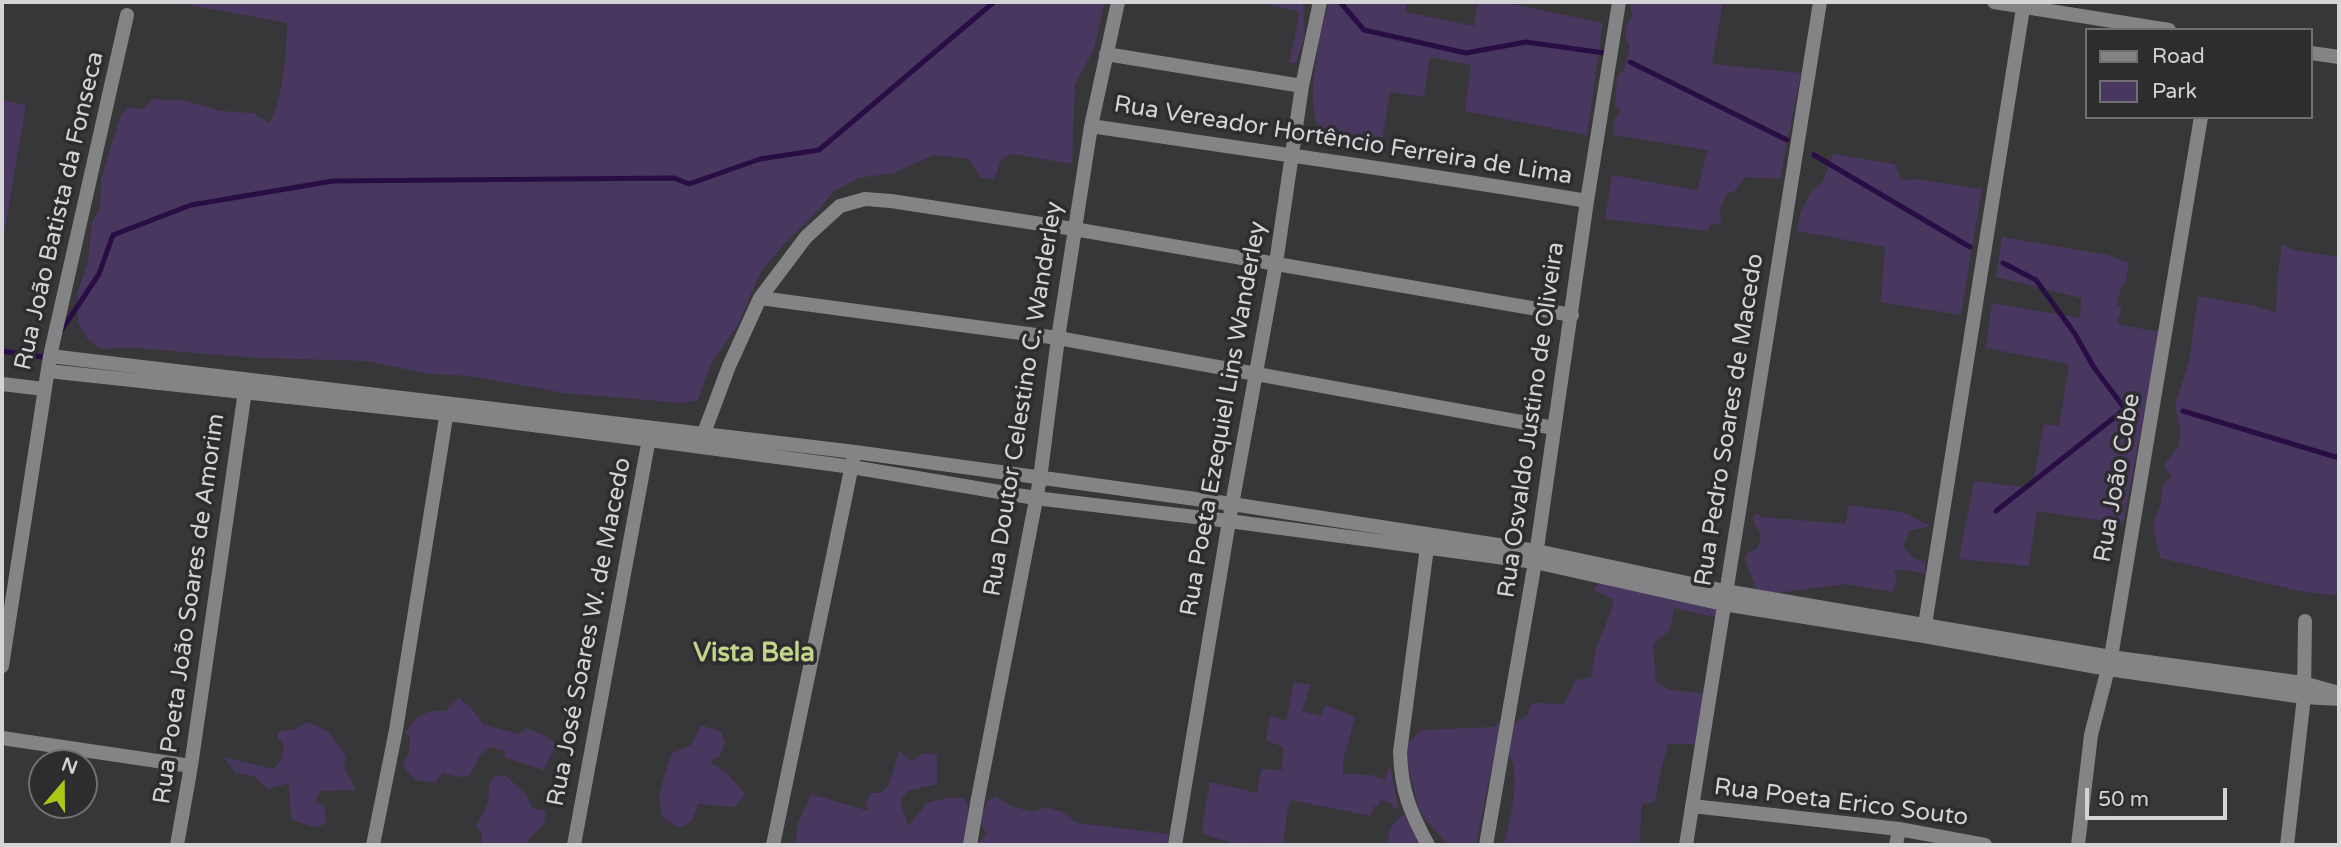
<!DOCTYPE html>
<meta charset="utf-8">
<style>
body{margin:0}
#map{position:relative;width:2341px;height:847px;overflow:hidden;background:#373639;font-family:"Varela Round",sans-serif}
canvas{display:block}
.frame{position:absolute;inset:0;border:4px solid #d4d3d5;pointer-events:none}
.legend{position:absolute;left:2085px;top:28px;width:228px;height:91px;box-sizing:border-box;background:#2d2c2f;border:2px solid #706f71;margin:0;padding:9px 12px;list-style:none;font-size:21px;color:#d4d3d5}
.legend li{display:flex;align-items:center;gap:14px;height:35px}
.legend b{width:35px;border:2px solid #706f71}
.north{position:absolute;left:28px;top:749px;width:70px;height:70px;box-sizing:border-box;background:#2d2c2f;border:2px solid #706f71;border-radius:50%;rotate:20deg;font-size:19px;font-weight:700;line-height:28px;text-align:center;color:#d4d3d5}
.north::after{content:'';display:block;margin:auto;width:24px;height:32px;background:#abc716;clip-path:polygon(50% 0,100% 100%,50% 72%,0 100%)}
.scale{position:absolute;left:2085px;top:788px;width:142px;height:32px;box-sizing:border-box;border:4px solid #d4d3d5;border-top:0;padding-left:9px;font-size:21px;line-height:24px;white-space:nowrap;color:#d4d3d5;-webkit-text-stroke:5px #2d2c2f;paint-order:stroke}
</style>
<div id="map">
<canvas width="2341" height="847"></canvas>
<div class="frame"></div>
<ul class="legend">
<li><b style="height:9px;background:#848386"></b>Road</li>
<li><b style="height:19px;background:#48385f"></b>Park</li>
</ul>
<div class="north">N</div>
<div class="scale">50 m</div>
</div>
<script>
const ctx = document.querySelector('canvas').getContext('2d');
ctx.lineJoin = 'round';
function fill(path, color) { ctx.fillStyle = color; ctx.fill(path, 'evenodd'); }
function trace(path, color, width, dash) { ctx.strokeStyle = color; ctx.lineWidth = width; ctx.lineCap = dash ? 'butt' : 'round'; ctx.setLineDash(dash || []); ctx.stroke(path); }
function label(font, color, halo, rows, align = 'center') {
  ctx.font = font + ' "Varela Round",sans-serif'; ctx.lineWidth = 7; ctx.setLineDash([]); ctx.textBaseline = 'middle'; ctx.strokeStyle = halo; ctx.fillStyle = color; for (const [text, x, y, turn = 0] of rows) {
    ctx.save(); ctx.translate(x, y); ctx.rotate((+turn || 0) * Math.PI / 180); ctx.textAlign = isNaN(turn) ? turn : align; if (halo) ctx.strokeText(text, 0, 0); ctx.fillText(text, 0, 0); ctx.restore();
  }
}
fill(new Path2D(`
 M174 2H1105L1093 51 1075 84 1072 164 1012 154 1002 158 994 179 981 178 969 159 934 155 894 173 858 178 833 192 814 215 784 244 760 273 738 325 711 364 698 400 681 403 564 393 470 376 429 374 368 361 258 358 135 348 100 349 87 338 78 324V291L88 262 92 222 100 209 101 180 120 117 128 107 143 109 152 99 182 100 221 111 253 113 270 123C284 93 286 56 287 23Z
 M1256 2H1303L1305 35 1296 63H1289L1299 15 1297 11Z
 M1329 2H1407L1405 12 1474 26 1478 2H1503L1603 23 1587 135 1465 111 1471 65 1430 57 1424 97 1390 92 1381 147 1359 152C1355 149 1350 145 1345 143 1337 138 1328 140 1321 131 1303 108 1320 29 1329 2Z
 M1630 2H1723L1712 64 1801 73 1780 179 1745 177 1735 191 1726 194 1720 210 1721 225 1711 223 1708 231 1605 219 1612 175 1697 190 1708 150 1614 135 1613 124 1621 109 1615 107 1617 76 1624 70 1630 46C1622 35 1625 26 1632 16Z
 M2 100 26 105 2 245Z
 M1833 154 1895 164 1901 180 1914 179 1982 189 1961 315 1881 302 1885 247 1797 231 1800 214 1812 190 1823 181Z
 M2002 237 2108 255 2129 263 2125 285H2122L2117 305 2122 307 2117 321 2121 325 2160 332 2123 524 2037 511 2029 566 1959 559 1974 481 2032 488 2044 424 2059 426 2069 364 1986 348 1992 303 2080 318 2081 298 1996 277Z
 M2282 244 2293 250 2339 257V596L2299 591 2160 558 2153 525 2161 503 2163 484 2173 476 2166 470 2165 464 2179 446 2180 430 2175 405 2189 362 2198 296 2256 306 2276 313 2277 279Z
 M1849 505 1902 512 1930 526 1909 531 1903 547 1914 558 1925 562V574L1909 570H1894L1897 580 1893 592 1847 584 1777 593 1757 591 1745 559 1747 553 1758 548 1761 536 1752 518 1757 513 1762 517 1845 524Z
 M1600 582 1719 597V613L1714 617 1674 608 1670 630 1653 644 1656 682 1671 690 1703 693 1697 744H1668L1660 774 1655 802 1642 804 1639 845H1504C1509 822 1523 772 1508 753L1509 727 1527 715 1532 703 1564 704 1576 680 1591 677 1596 649 1612 609 1613 599 1593 590Z
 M1294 682 1311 685 1302 711 1320 716 1326 705 1355 717 1343 761V774L1371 775 1384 780 1390 766 1399 811 1388 802 1380 800 1379 806H1374L1371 816 1291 800 1288 808 1283 845 1255 842 1252 845H1238L1203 834V821L1210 782 1257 793 1261 769 1282 770 1283 747 1266 740 1270 715 1286 721Z
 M459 698 471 708 484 725 519 734 526 728 542 734 556 744 544 770 504 757 506 751 490 747 480 756 469 776 459 777 443 773 435 783 415 780 402 765 409 754 410 737 405 733C417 715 424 710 445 711Z
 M1501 721 1476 845H1449L1425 819 1418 807 1407 761V745L1421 730 1494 727Z
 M307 722 329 732 346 756 344 767 356 790 320 791 315 802 324 805 326 824 315 827 291 820 289 783 268 789 255 777 235 772 224 757 273 769 282 759 284 745 278 738V732L296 729Z
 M701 725 721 732 725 743 720 756 710 762 727 773 745 794 735 807 698 804 692 821 680 828 662 817 659 794 671 754 691 745Z
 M899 751 912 762 923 753 937 755V784L908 791 900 801 908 826 927 803 946 798H963L968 806V845H796L797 825 811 794 869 811 865 803 871 793H880L889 785Z
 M505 775 526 794 532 808 546 811 544 824 528 840 532 845H479L481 844 482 833 476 826 488 803 489 785 495 776Z
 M996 796 1011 806 1033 812 1046 807 1063 812 1078 823 1169 834 1167 845H975L987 835 979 821 988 801Z
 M1404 814 1415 832 1419 845H1386L1391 826Z`), '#48385f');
trace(new Path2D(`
 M1340 2 1364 30 1466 53 1526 42 1604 53
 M1630 62 1787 140
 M1814 155 1970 247
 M61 331 99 274 113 235 191 205 333 181 674 178 689 184 760 159 819 150 994 2
 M2 351 43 357 45 354
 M2183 411 2339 458
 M1996 511 2125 409 2093 366 2075 334 2036 280 2003 263`), '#290d45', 5);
trace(new Path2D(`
 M1994 2 2169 30
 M2311 53 2339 57
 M1106 54 1302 86
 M1091 126C1256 151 1422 173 1587 201
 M760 298 1058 338 1554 428
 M50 356 855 452 1232 504 1537 551 1725 591 2111 657 2303 683 2339 693
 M48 371 447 414 649 440 852 467 1035 498 1229 521 1535 562 1723 604 1924 636 2108 669 2304 697 2339 699
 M2 384 44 389
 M701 441 729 366 760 298 806 237 840 206 865 199 891 201 1074 229 1572 315
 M1428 540 1400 752C1401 790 1410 812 1428 845
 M1924 631 2024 2
 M2 666 50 356 127 15
 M2 738 191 766
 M1692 806 1899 829 1985 845
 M177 845 191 766 246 384
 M373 845 396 730 448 405
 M574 845 650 433
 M773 845 853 460
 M970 845 978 798 1040 479 1058 338 1091 126 1118 2
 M1175 845 1229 521 1276 263 1302 86 1320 2
 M1486 845 1535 562 1587 201 1619 2
 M1686 845 1820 2
 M1896 845 1899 829
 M2078 845 2091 735 2111 657 2201 117
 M2287 845 2304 697 2305 621`), '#848386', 14);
label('24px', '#d4d3d5', '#2d2c2f', [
 ["Rua Vereador Hortêncio Ferreira de Lima",1343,141,9],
 ["Rua João Batista da Fonseca",60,211,-77],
 ["Rua Doutor Celestino C. Wanderley",1024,399,-81],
 ["Rua Poeta Ezequiel Lins Wanderley",1224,419,-80],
 ["Rua Osvaldo Justino de Oliveira",1532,420,-82],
 ["Rua Pedro Soares de Macedo",1730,420,-81],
 ["Rua João Cobe",2118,478,-80],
 ["Rua Poeta João Soares de Amorim",190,609,-82],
 ["Rua José Soares W. de Macedo",590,632,-79],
 ["Rua Poeta Erico Souto",1841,803,7]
]);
label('bold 26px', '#c3d58a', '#2d2c2f', [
 ["Vista Bela",754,654]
]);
</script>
